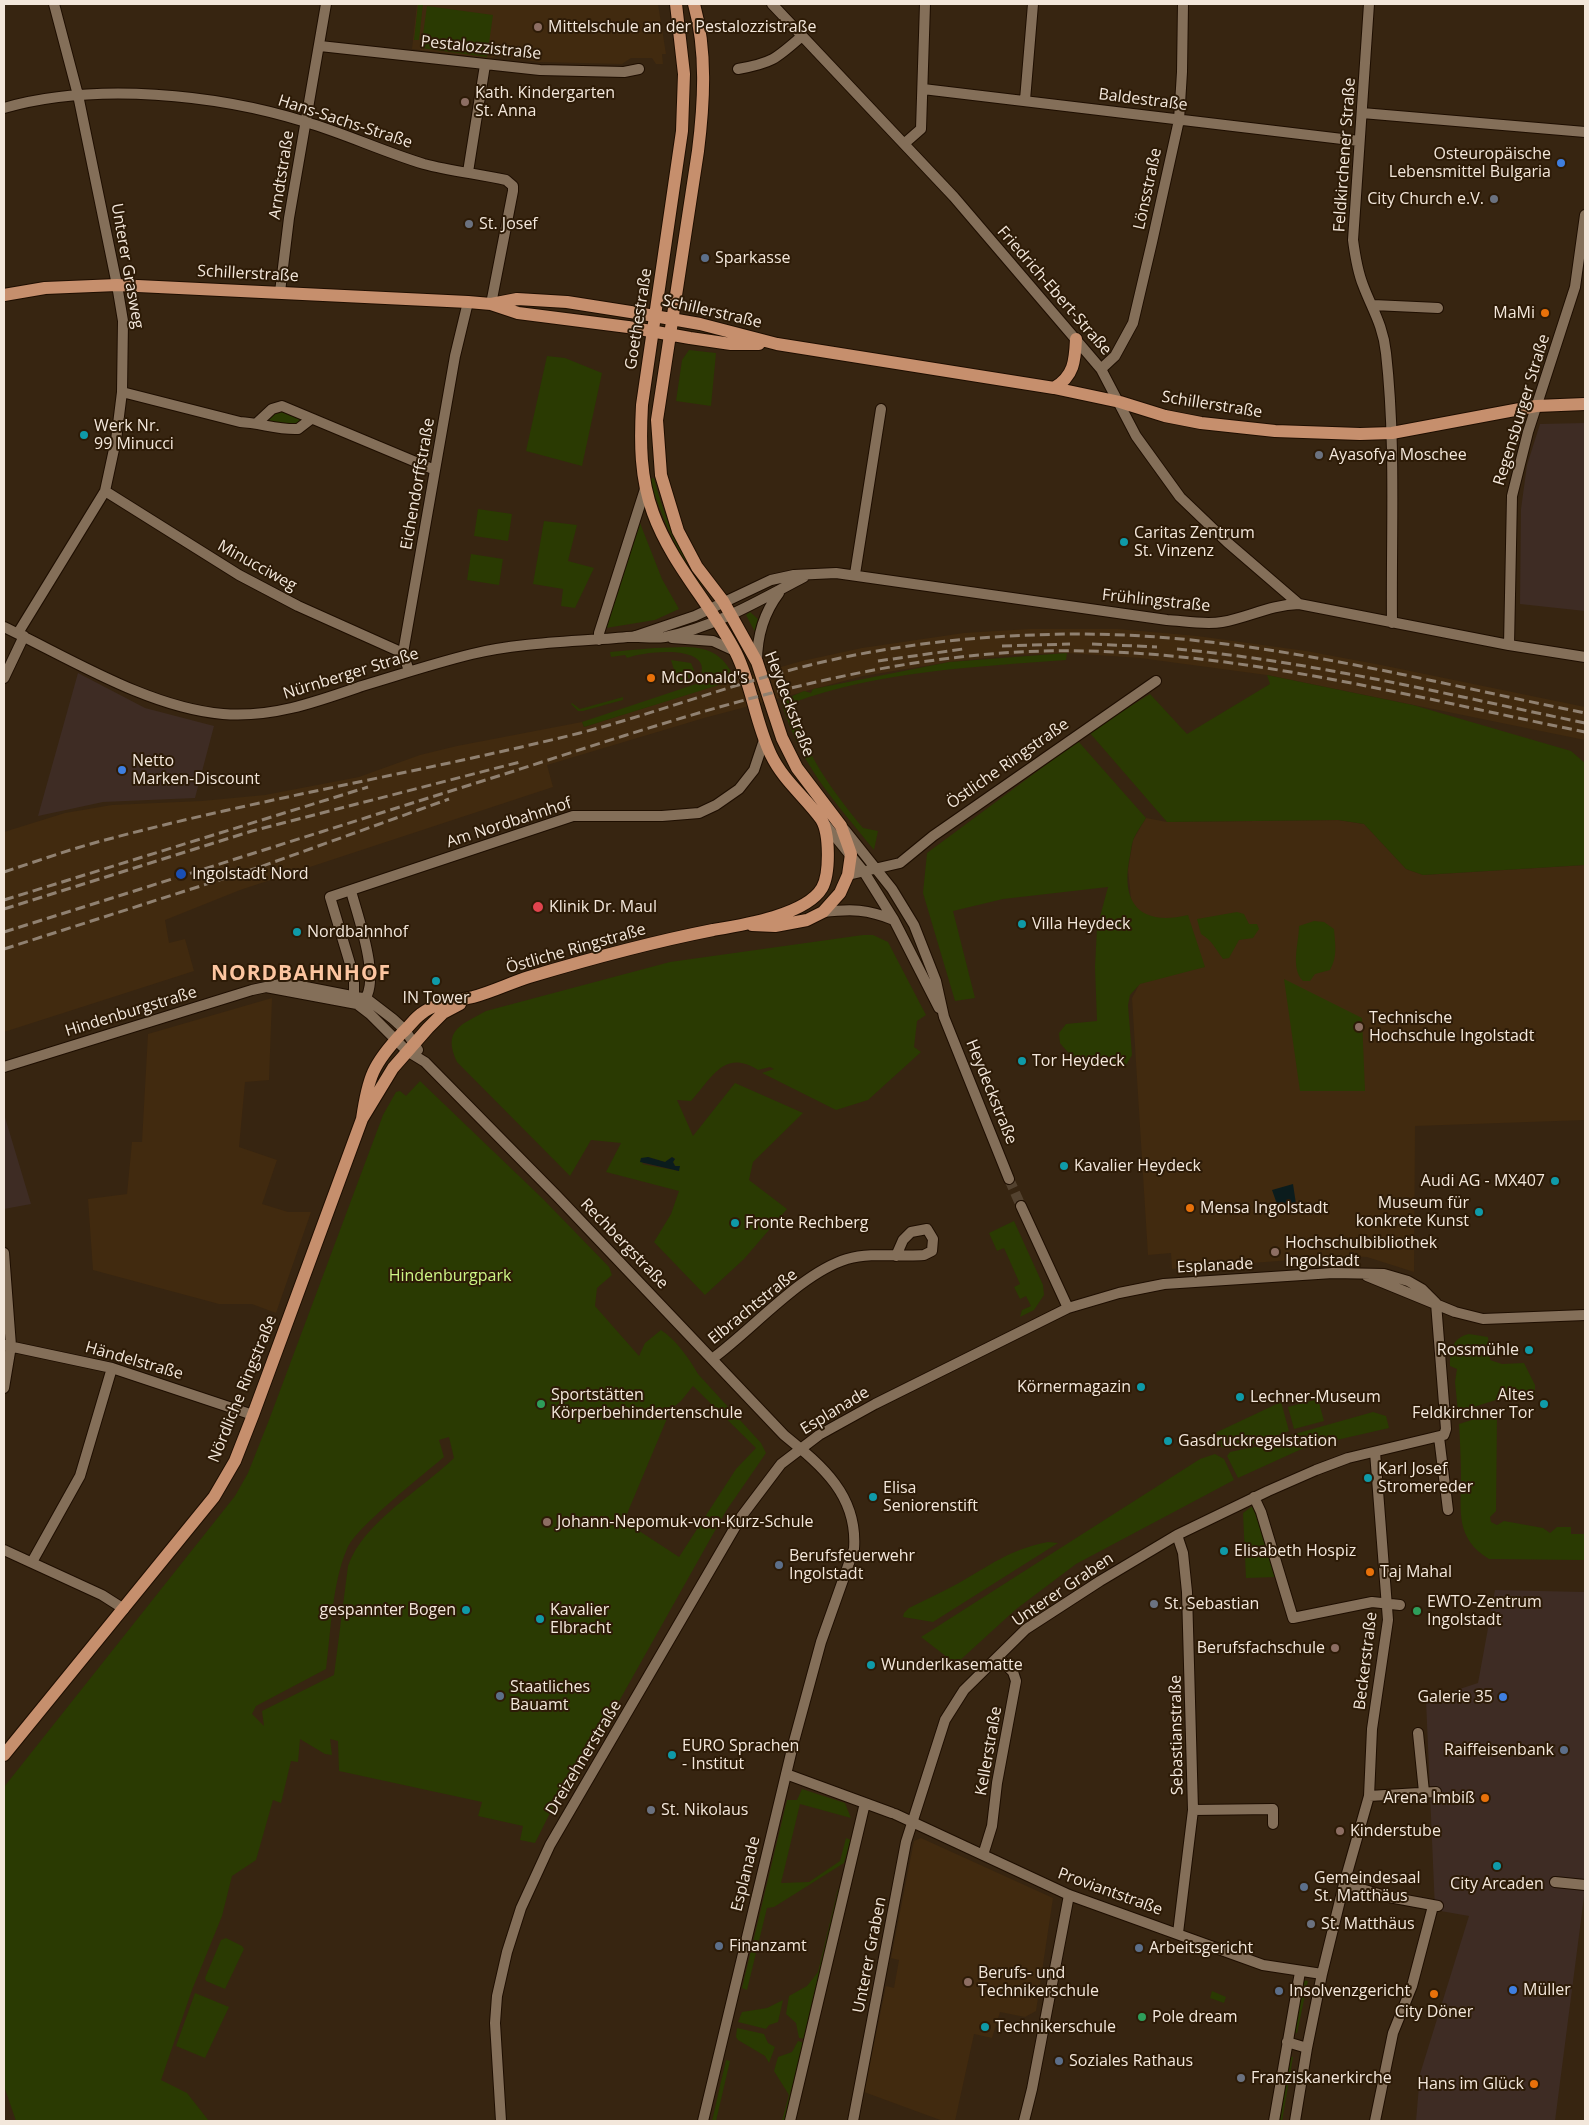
<!DOCTYPE html>
<meta charset="utf-8">
<style>
body{margin:0}
#map{position:relative;width:1589px;height:2125px;overflow:hidden;background:#372511;font-family:"Open Sans",sans-serif}
canvas{display:block}
.frame{position:absolute;inset:0;border:5px solid #f3e7db;pointer-events:none}
</style>
<div id="map">
<canvas width="1589" height="2125"></canvas>
<div class="frame"></div>
</div>
<script>
const ctx = document.querySelector('canvas').getContext('2d');
ctx.lineJoin = 'round';
function fill(path, color) { ctx.fillStyle = color; ctx.fill(path, 'evenodd'); }
function trace(path, color, width, dash) { ctx.strokeStyle = color; ctx.lineWidth = width; ctx.lineCap = dash ? 'butt' : 'round'; ctx.setLineDash(dash || []); ctx.stroke(path); }
function label(font, color, halo, rows, align = 'center') {
  ctx.font = font + ' "Open Sans",sans-serif'; ctx.lineWidth = 4; ctx.setLineDash([]); ctx.textBaseline = 'middle'; ctx.strokeStyle = halo; ctx.fillStyle = color; for (const [text, x, y, turn = 0] of rows) {
    ctx.save(); ctx.translate(x, y); ctx.rotate((+turn || 0) * Math.PI / 180); ctx.textAlign = isNaN(turn) ? turn : align; if (halo) ctx.strokeText(text, 0, 0); ctx.fillText(text, 0, 0); ctx.restore();
  }
}
fill(new Path2D(`
 M1585 423V611L1520 604 1521 509 1527 465 1540 424Z
 M78 673 145 708 214 726 195 798 103 802 38 816Z
 M4 1114 31 1204 4 1209Z
 M1495 1590 1584 1592 1585 1889 1555 2121H1416L1420 2074 1469 1916 1435 1910 1426 1700 1478 1683Z`), '#3e2c24');
fill(new Path2D(`
 M417 4H658L666 54H662L663 64H656L652 58H631L622 64 539 62 497 56 489 59 412 49Z
 M1030 629H1118L1197 636 1306 651 1381 665 1585 707V740L1267 675 1140 658 1067 653 1014 655 949 662 863 676 704 718 547 765 553 787 240 890 165 920 169 943 185 939 194 971 4 1032V832L65 813 112 805 202 801 265 795 359 777 420 755 457 746 582 722 584 727 696 691 802 661 862 648 964 633Z
 M1146 818 1167 822 1338 820 1364 824 1406 869 1423 875 1585 865V1120L1415 1126 1414 1272 1367 1257 1345 1256 1172 1269 1171 1253 1148 1255 1132 998 1140 983 1128 870 1133 840Z
 M272 998 269 1080 245 1082 239 1147 277 1160 262 1204 288 1212H311L276 1313 252 1304H219L93 1270 88 1199 127 1194 132 1142H142L148 1034Z
 M921 1838 1053 1898 1036 2011 1025 2017 1000 2012 992 2038 974 2034 955 2121H943L864 2092 886 1986 894 1988 899 1960 891 1958 914 1841Z`), '#412a0f');
fill(new Path2D(`
 M418 4H423L419 40H414Z
 M427 6 493 15 487 57 421 48Z
 M689 350 716 353 711 406 676 401 682 360Z
 M547 356 565 358 602 373 582 466 526 451Z
 M281 410 302 419V421L297 425 267 423 275 412Z
 M654 478C663 516 680 552 702 584L701 586C678 553 661 518 650 479Z
 M478 509 512 514 508 541 474 536Z
 M544 521 577 525 568 561 594 568 575 608 561 606 563 589 533 584Z
 M640 523 662 579 679 609 655 620 606 628Z
 M471 554 503 559 499 585 467 580Z
 M750 612 758 619 755 632 746 615Z
 M654 648C689 647 719 640 735 680L584 727 582 722 696 684C724 643 646 650 627 658L625 655 611 657 610 652Z
 M1067 653 1066 660C973 667 879 671 792 703 804 753 831 789 863 828L878 831 874 850C833 799 800 765 781 701L804 691 811 693 813 689 949 662Z
 M671 660 691 663 694 670 692 677 678 683Z
 M1267 675 1413 705 1571 751 1585 763V865L1423 875 1406 869 1364 824 1338 820 1167 822 1089 732 1150 694 1187 734 1270 684Z
 M623 697V700L619 701 583 711H578L571 704 572 703 580 709Z
 M1078 741 1146 818C1142 825 1137 831 1134 838 1131 845 1131 853 1129 861 1121 906 1143 926 1188 915L1205 967 1140 984 1130 995 1128 1005 1132 1055 1126 1065C1093 1069 1082 1070 1060 1043L1059 1033 1066 1024 1097 1021 1095 967 1097 928 1108 887 1003 899 953 911 975 998 955 1001 923 893 927 853Z
 M1237 912 1244 914 1249 924H1257L1259 929 1253 938 1239 940 1229 958 1223 959C1215 949 1213 941 1201 934L1197 919Z
 M1314 921 1324 922 1334 929C1335 944 1338 956 1330 970L1315 974 1310 981H1303C1290 968 1299 943 1299 926Z
 M863 935H873L888 942 926 1015 917 1021 914 1047 921 1052 868 1100 836 1110 762 1073 774 1069 770 1067 758 1070C724 1049 713 1077 691 1101L677 1100 693 1136 735 1083 803 1113 753 1162 749 1180 787 1209 744 1259 705 1295 654 1242 671 1214 679 1191 606 1172 621 1143 591 1140 570 1176 457 1062C442 1030 461 1025 486 1011L670 962ZM648 1157 665 1162 672 1157 675 1159 673 1162 679 1171 642 1164Z
 M1284 979 1362 1018 1365 1091H1300Z
 M420 1081 543 1199 609 1267 612 1275 597 1288 595 1306 639 1356 645 1343 661 1330C676 1340 689 1358 698 1374L761 1443 766 1453 726 1511 618 1703 551 1811 535 1843 520 1840 523 1826 478 1816 482 1802 339 1771 338 1741 330 1739 332 1755 325 1754 300 1739 298 1762 291 1761 281 1803 273 1800 256 1860 232 1876 222 1916 192 1990 161 2080 187 2093 209 2121H16L4 2086V1787L235 1496 248 1473 269 1420 383 1115 396 1092 400 1091 406 1096ZM693 1386 756 1448 736 1469 679 1557 624 1521 671 1409 681 1401ZM449 1437 454 1458C421 1490 363 1522 348 1566L334 1675 262 1711 264 1726 252 1714 256 1706 326 1669C331 1632 332 1583 347 1549 355 1528 423 1475 444 1457L439 1440Z
 M1014 1221 1043 1285 1044 1295 1034 1310 1020 1317 1022 1310 1031 1306 1026 1296 1020 1299 1014 1287 1020 1284 1004 1248 997 1251 989 1233Z
 M1469 1334 1488 1337 1490 1360 1502 1364 1524 1363 1535 1385V1395L1502 1398 1458 1412 1455 1382 1457 1369 1450 1366C1450 1350 1452 1338 1469 1334Z
 M1318 1399 1324 1421 1294 1429 1288 1407Z
 M1281 1402 1289 1431C1272 1437 1239 1452 1221 1447L1215 1433Z
 M1373 1412 1386 1416 1389 1428 1306 1447 1238 1478 1227 1456 1230 1452 1259 1446 1291 1435Z
 M1497 1412 1496 1511 1490 1517 1491 1522 1497 1525 1504 1521 1543 1528 1550 1533 1557 1527H1571V1534H1585V1526V1560L1489 1559C1455 1538 1461 1512 1461 1478 1461 1460 1460 1442 1459 1424Z
 M1215 1454 1224 1459 1234 1480 1076 1564 1015 1610 956 1664 921 1637 1200 1459Z
 M1254 1505 1275 1577 1246 1578 1243 1513Z
 M1048 1542 1058 1543 933 1622 903 1617 904 1613 909 1608C925 1600 942 1592 957 1584 991 1565 1008 1550 1048 1542Z
 M802 1789 845 1803 851 1818 800 1804 781 1883 809 1882 840 1861 846 1838 851 1840 844 1863 774 1907 767 1908 747 1990 742 1988 787 1800H797Z
 M841 1887 806 2039 799 2038 796 2023 786 2014 789 1996 807 1986 818 1972 838 1889Z
 M226 1938 242 1946 244 1949 225 1989 206 1981 205 1978 221 1940Z
 M1303 1980 1308 1981 1297 2033 1292 2032Z
 M1212 1991 1226 1997 1224 2003 1210 1998Z
 M195 1993 229 2007 205 2058 176 2046Z
 M783 2000 778 2022 769 2025 766 2029 738 2022 742 2012 767 2008Z
 M737 2028 764 2034 768 2043 775 2047 769 2063 765 2056 738 2040 736 2037Z
 M798 2041 805 2043 786 2121H782L789 2095 774 2071 778 2057 792 2052Z
 M1288 2056 1293 2057 1282 2121H1277Z
 M726 2060 730 2061 716 2121H712Z`), '#2a3a02');
fill(new Path2D(`
 M648 1157 665 1162 672 1157 675 1159 673 1162 675 1166H680L679 1171 640 1162 641 1158Z
 M1293 1184 1296 1204H1277L1272 1190Z`), '#0b1c1d');
trace(new Path2D(`
 M1009 1179 1021 1206`), '#53422f', 10, [10, 5]);
const minor = new Path2D(`
 M772 4 954 197 1101 369 1136 436 1180 497 1227 542 1299 604
 M1369 4 1353 240C1355 255 1357 270 1363 285 1372 309 1383 325 1386 353 1396 442 1391 533 1392 623
 M320 46 540 70 624 72 639 69
 M738 69C772 63 776 59 802 36
 M923 89 1359 141
 M1025 100 1033 4
 M4 108C95 82 216 94 306 122 346 134 384 152 424 164 450 171 479 174 506 180L513 186V191L491 304
 M1362 113 1585 132
 M905 143 921 129 925 4
 M468 172 485 65
 M280 292 289 218 326 4
 M1373 305 1438 308
 M1101 369 1115 356 1133 323 1152 242 1179 120 1182 72 1183 4
 M122 392 240 422C261 423 277 430 298 429L311 419
 M257 423 272 409 282 406 435 470
 M105 491 239 575 298 606 403 653
 M855 574 881 409
 M4 627C69 658 149 708 223 714 272 718 316 702 362 686 399 675 435 663 472 654 522 642 576 642 627 637 640 636 652 639 665 637 715 627 760 600 804 577
 M18 633 105 491 116 440 122 392 123 321 117 285 78 95 54 4
 M633 637 695 616 771 580 794 575 836 573 1167 620C1184 621 1205 625 1222 622 1250 617 1269 605 1299 604L1509 645 1585 657
 M672 638 713 641 735 651
 M599 640V633L645 489
 M1509 645 1512 496 1528 432 1575 287 1585 215
 M757 662C757 636 763 614 779 593
 M409 671 403 653 455 356 468 302
 M4 678 24 636
 M824 823 864 872 894 920 939 1008
 M845 830 892 889 914 925 936 981 944 1017 1009 1179
 M848 875 900 863 933 836 1156 681
 M351 891C357 914 384 988 361 1002
 M823 912C852 909 867 909 894 920
 M266 987 357 1004 370 1014 407 1051 425 1062 557 1196 784 1435C822 1466 858 1495 854 1549L821 1642 793 1745 703 2121
 M357 1004 354 995V977L330 897 573 816H662L699 813 716 805 739 789 754 770 764 740
 M4 1067 252 990 285 983 367 999 393 1019 405 1030 418 1050
 M1021 1206 1068 1308
 M4 1253 11 1346 4 1388
 M1367 1276 1455 1312 1483 1319 1585 1315
 M4 1345 112 1368 253 1415
 M712 1359C752 1330 801 1273 847 1259 872 1252 899 1257 924 1255L932 1251 933 1239 927 1229 911 1232 903 1240 896 1256
 M1439 1437 1448 1510
 M1254 1497 1261 1512 1293 1618 1372 1602 1400 1605
 M1177 1535 1183 1553 1187 1592 1193 1810 1178 1933
 M4 1550 102 1595 124 1609
 M32 1562 80 1476 112 1368
 M1418 1733 1424 1792
 M786 1774 892 1813
 M1369 1796 1436 1792
 M1193 1810 1273 1809V1824
 M895 1814 1069 1895 1263 1965 1322 1974
 M983 1855 992 1826 997 1783 1016 1681 1013 1672 998 1657
 M1555 1882 1585 1885
 M1344 1884 1389 1897 1438 1906
 M1287 2042 1307 2048
 M501 2121 495 2023 497 1996 507 1952 521 1908 550 1845 741 1517 781 1464 819 1435 875 1404 1068 1308 1119 1293 1164 1284 1333 1273 1384 1274 1408 1281 1422 1289 1436 1303 1446 1429 1444 1435 1348 1458 1316 1470 1268 1491 1177 1535 1100 1581 1026 1629 964 1690 945 1720 906 1842 853 2121
 M790 2121 865 1803
 M1024 2121 1032 2089 1069 1895
 M1274 2121 1300 1972
 M1295 2121 1307 2048 1322 1974 1344 1884 1369 1796 1372 1729 1388 1620 1375 1452
 M1375 2121 1393 2033 1412 1986 1433 1906`);
const major = new Path2D(`
 M694 4C707 51 704 103 698 151L657 420 661 475 678 531 697 567 723 601 757 662 782 738 797 768 841 826 851 854 848 875 840 893 823 912 807 920 775 926 752 925
 M4 295 45 288 117 285 468 302 491 304 518 313 628 327 690 338 731 344H759
 M491 304 517 299 567 302 637 313 700 324 777 344 1054 388 1120 402 1165 416 1201 423 1275 431 1360 434 1392 433 1536 406 1585 404
 M1054 388C1074 376 1075 361 1076 339
 M362 1119C368 1077 373 1064 402 1033 409 1027 414 1019 421 1014 436 1002 455 1001 473 997 492 992 510 983 529 977 589 959 652 942 713 930 743 925 806 915 822 888 830 874 830 833 821 819 805 797 783 780 771 755 755 722 752 685 736 653 711 604 672 565 653 513 640 478 640 442 642 405L682 131 684 74 676 4
 M4 1755 214 1497 235 1461 253 1415 362 1119 393 1068 428 1028 443 1013 460 1004`);
trace(minor, '#1e0e00', 12);
trace(major, '#1e0e00', 14);
trace(minor, '#846f59', 10);
trace(major, '#c68f6d', 12);
trace(new Path2D(`
 M1092 644 1157 647
 M1002 646 1070 644
 M1177 649C1315 662 1450 695 1585 723
 M878 661 963 649
 M4 872C37 861 71 849 105 840 262 798 423 772 580 733 656 713 730 685 806 666 894 644 982 635 1072 634 1246 633 1416 679 1585 713
 M4 900 368 787
 M4 909 252 831 520 762
 M4 932C173 879 342 825 511 772 685 716 860 656 1044 651 1227 647 1407 696 1585 732
 M4 949 260 867 449 799`), '#908171', 3, [10, 5]);
for (const [x, y, r, color] of [
 [538,27,5,"#8d6e63"],
 [465,102,5,"#8d6e63"],
 [1561,163,5,"#3f7fe0"],
 [1494,199,5,"#6b7280"],
 [469,224,5,"#6b7280"],
 [705,258,5,"#5c6f8a"],
 [1545,313,5,"#e8710a"],
 [84,435,5,"#0f9aa8"],
 [1319,455,5,"#6b7280"],
 [1124,542,5,"#0f9aa8"],
 [651,678,5,"#e8710a"],
 [122,770,5,"#3f7fe0"],
 [181,874,6,"#1a4fb4"],
 [538,907,6,"#e0444e"],
 [1022,924,5,"#0f9aa8"],
 [297,932,5,"#0f9aa8"],
 [436,981,5,"#0f9aa8"],
 [1359,1027,5,"#8d6e63"],
 [1022,1061,5,"#0f9aa8"],
 [1064,1166,5,"#0f9aa8"],
 [1555,1181,5,"#0f9aa8"],
 [1190,1208,5,"#e8710a"],
 [1479,1212,5,"#0f9aa8"],
 [735,1223,5,"#0f9aa8"],
 [1275,1252,5,"#8d6e63"],
 [1529,1350,5,"#0f9aa8"],
 [1141,1387,5,"#0f9aa8"],
 [1240,1397,5,"#0f9aa8"],
 [541,1404,5,"#2e9e5b"],
 [1544,1404,5,"#0f9aa8"],
 [1168,1441,5,"#0f9aa8"],
 [1368,1478,5,"#0f9aa8"],
 [873,1497,5,"#0f9aa8"],
 [547,1522,5,"#8d6e63"],
 [1224,1551,5,"#0f9aa8"],
 [779,1565,5,"#5c6f8a"],
 [1370,1572,5,"#e8710a"],
 [1154,1604,5,"#6b7280"],
 [466,1610,5,"#0f9aa8"],
 [1417,1611,5,"#2e9e5b"],
 [540,1619,5,"#0f9aa8"],
 [1335,1648,5,"#8d6e63"],
 [871,1665,5,"#0f9aa8"],
 [500,1696,5,"#5c6f8a"],
 [1503,1697,5,"#3f7fe0"],
 [1564,1750,5,"#5c6f8a"],
 [672,1755,5,"#0f9aa8"],
 [1485,1798,5,"#e8710a"],
 [651,1810,5,"#6b7280"],
 [1340,1831,5,"#8d6e63"],
 [1497,1866,5,"#0f9aa8"],
 [1304,1887,5,"#5c6f8a"],
 [1311,1924,5,"#6b7280"],
 [719,1946,5,"#5c6f8a"],
 [1139,1948,5,"#5c6f8a"],
 [968,1982,5,"#8d6e63"],
 [1513,1990,5,"#3f7fe0"],
 [1279,1991,5,"#5c6f8a"],
 [1434,1994,5,"#e8710a"],
 [1142,2017,5,"#2e9e5b"],
 [985,2027,5,"#0f9aa8"],
 [1059,2061,5,"#5c6f8a"],
 [1241,2078,5,"#6b7280"],
 [1534,2084,5,"#e8710a"]
]) { const dot = new Path2D(); dot.arc(x, y, r, 0, 2 * Math.PI); ctx.fillStyle = color; ctx.fill(dot); trace(dot, '#2d1b07', 2); }
label('16px', '#f3e7db', '#2d1b07', [
 ["Mittelschule an der Pestalozzistraße",548,27],
 ["Kath. Kindergarten",475,93],
 ["St. Anna",475,111],
 ["Osteuropäische",1551,154,"right"],
 ["Lebensmittel Bulgaria",1551,172,"right"],
 ["City Church e.V.",1484,199,"right"],
 ["St. Josef",479,224],
 ["Sparkasse",715,258],
 ["MaMi",1535,313,"right"],
 ["Werk Nr.",94,426],
 ["99 Minucci",94,444],
 ["Ayasofya Moschee",1329,455],
 ["Caritas Zentrum",1134,533],
 ["St. Vinzenz",1134,551],
 ["McDonald's",661,678],
 ["Netto",132,761],
 ["Marken-Discount",132,779],
 ["Ingolstadt Nord",192,874],
 ["Klinik Dr. Maul",549,907],
 ["Villa Heydeck",1032,924],
 ["Nordbahnhof",307,932],
 ["IN Tower",436,998,"center"],
 ["Technische",1369,1018],
 ["Hochschule Ingolstadt",1369,1036],
 ["Tor Heydeck",1032,1061],
 ["Kavalier Heydeck",1074,1166],
 ["Audi AG - MX407",1545,1181,"right"],
 ["Museum für",1469,1203,"right"],
 ["konkrete Kunst",1469,1221,"right"],
 ["Mensa Ingolstadt",1200,1208],
 ["Fronte Rechberg",745,1223],
 ["Hochschulbibliothek",1285,1243],
 ["Ingolstadt",1285,1261],
 ["Rossmühle",1519,1350,"right"],
 ["Körnermagazin",1131,1387,"right"],
 ["Sportstätten",551,1395],
 ["Körperbehindertenschule",551,1413],
 ["Altes",1534,1395,"right"],
 ["Feldkirchner Tor",1534,1413,"right"],
 ["Lechner-Museum",1250,1397],
 ["Gasdruckregelstation",1178,1441],
 ["Karl Josef",1378,1469],
 ["Stromereder",1378,1487],
 ["Elisa",883,1488],
 ["Seniorenstift",883,1506],
 ["Johann-Nepomuk-von-Kurz-Schule",557,1522],
 ["Elisabeth Hospiz",1234,1551],
 ["Berufsfeuerwehr",789,1556],
 ["Ingolstadt",789,1574],
 ["Taj Mahal",1380,1572],
 ["EWTO-Zentrum",1427,1602],
 ["Ingolstadt",1427,1620],
 ["St. Sebastian",1164,1604],
 ["gespannter Bogen",456,1610,"right"],
 ["Kavalier",550,1610],
 ["Elbracht",550,1628],
 ["Berufsfachschule",1325,1648,"right"],
 ["Wunderlkasematte",881,1665],
 ["Staatliches",510,1687],
 ["Bauamt",510,1705],
 ["Galerie 35",1493,1697,"right"],
 ["EURO Sprachen",682,1746],
 ["- Institut",682,1764],
 ["Raiffeisenbank",1554,1750,"right"],
 ["Arena Imbiß",1475,1798,"right"],
 ["St. Nikolaus",661,1810],
 ["Kinderstube",1350,1831],
 ["Gemeindesaal",1314,1878],
 ["St. Matthäus",1314,1896],
 ["City Arcaden",1497,1884,"center"],
 ["St. Matthäus",1321,1924],
 ["Finanzamt",729,1946],
 ["Arbeitsgericht",1149,1948],
 ["Berufs- und",978,1973],
 ["Technikerschule",978,1991],
 ["Müller",1523,1990],
 ["Insolvenzgericht",1289,1991],
 ["City Döner",1434,2012,"center"],
 ["Pole dream",1152,2017],
 ["Technikerschule",995,2027],
 ["Soziales Rathaus",1069,2061],
 ["Franziskanerkirche",1251,2078],
 ["Hans im Glück",1524,2084,"right"]
], 'left');
label('16px', '#f3e7db', '#2d1b07', [
 ["Pestalozzistraße",481,48,6],
 ["Baldestraße",1143,100,7],
 ["Hans-Sachs-Straße",345,122,18],
 ["Feldkirchener Straße",1345,155,-86],
 ["Arndtstraße",282,175,-81],
 ["Lönsstraße",1148,189,-78],
 ["Unterer Grasweg",127,266,80],
 ["Schillerstraße",248,274,3],
 ["Friedrich-Ebert-Straße",1054,291,49],
 ["Schillerstraße",712,312,13],
 ["Goethestraße",639,319,-81],
 ["Schillerstraße",1212,405,9],
 ["Regensburger Straße",1522,410,-73],
 ["Eichendorffstraße",418,484,-80],
 ["Minucciweg",257,566,29],
 ["Frühlingstraße",1156,601,6],
 ["Nürnberger Straße",351,674,-17],
 ["Heydeckstraße",789,704,69],
 ["Östliche Ringstraße",1008,764,-35],
 ["Am Nordbahnhof",509,823,-18],
 ["Östliche Ringstraße",576,949,-16],
 ["Hindenburgstraße",131,1012,-17],
 ["Heydeckstraße",991,1092,68],
 ["Rechbergstraße",624,1244,46],
 ["Esplanade",1215,1266,-3],
 ["Elbrachtstraße",753,1307,-39],
 ["Händelstraße",134,1361,16],
 ["Nördliche Ringstraße",243,1389,-68],
 ["Esplanade",835,1411,-31],
 ["Unterer Graben",1063,1590,-34],
 ["Beckerstraße",1366,1661,-83],
 ["Sebastianstraße",1177,1735,-91],
 ["Kellerstraße",989,1751,-80],
 ["Dreizehnerstraße",584,1758,-59],
 ["Esplanade",746,1874,-76],
 ["Proviantstraße",1110,1892,20],
 ["Unterer Graben",870,1955,-79]
]);
label('16px', '#cdf585', '#2d1b07', [
 ["Hindenburgpark",450,1276]
]);
ctx.letterSpacing = '1px';
label('bold 21px', '#fcc5a0', '#2d1b07', [
 ["NORDBAHNHOF",301,974]
]);
ctx.letterSpacing = '0px';
</script>
